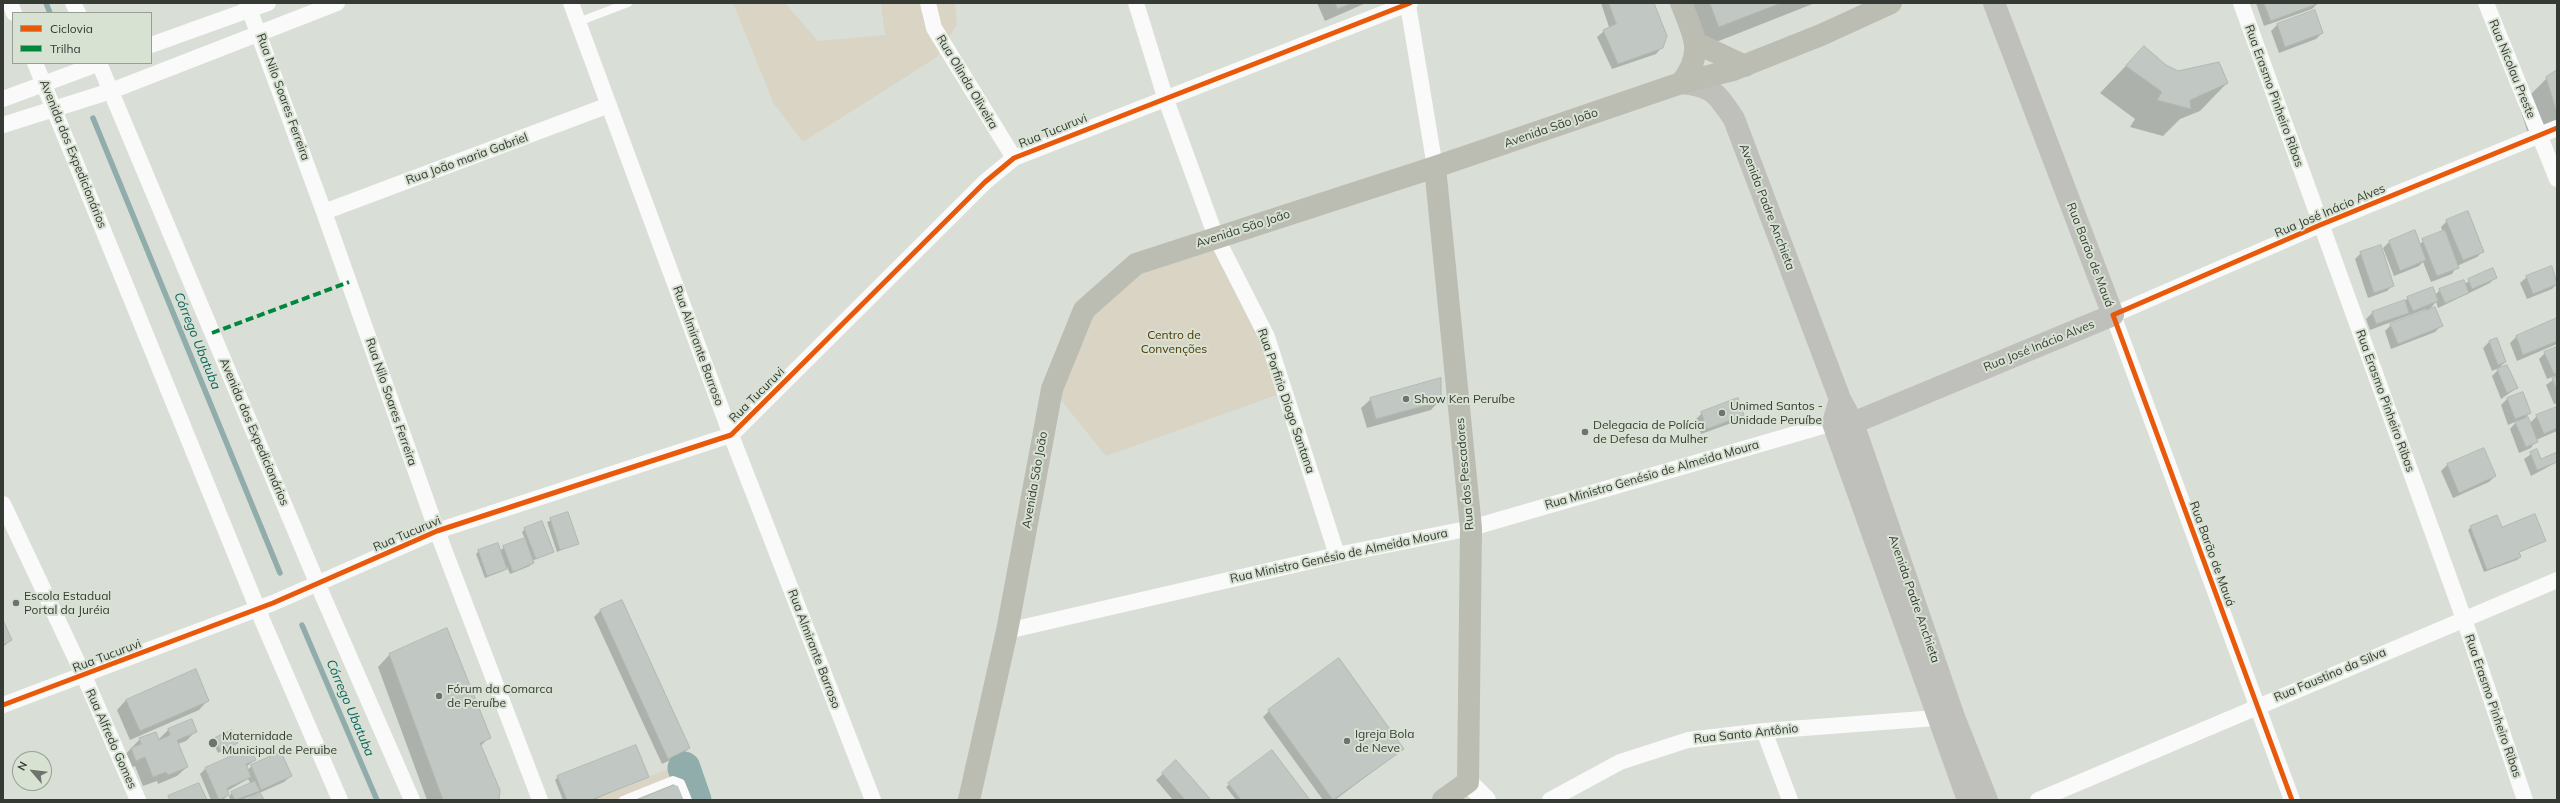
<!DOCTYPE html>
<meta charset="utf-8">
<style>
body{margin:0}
#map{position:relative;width:2560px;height:803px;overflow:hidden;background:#d9ded6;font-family:Mulish,sans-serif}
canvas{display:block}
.frame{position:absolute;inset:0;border:4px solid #363a34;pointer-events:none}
.legend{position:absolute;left:12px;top:12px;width:140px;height:52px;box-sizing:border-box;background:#d8e2d3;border:1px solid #979f93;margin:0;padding:5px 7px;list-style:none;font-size:12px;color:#363a34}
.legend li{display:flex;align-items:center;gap:8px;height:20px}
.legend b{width:20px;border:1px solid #979f93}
.north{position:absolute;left:12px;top:751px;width:40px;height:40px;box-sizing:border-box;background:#d8e2d3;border:1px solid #979f93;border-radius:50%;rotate:298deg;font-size:11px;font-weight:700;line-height:16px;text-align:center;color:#363a34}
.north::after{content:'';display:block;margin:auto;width:14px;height:18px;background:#6f736d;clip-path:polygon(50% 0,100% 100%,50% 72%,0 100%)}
</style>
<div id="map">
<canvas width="2560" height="803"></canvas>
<div class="frame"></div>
<ul class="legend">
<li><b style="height:5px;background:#e8590c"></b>Ciclovia</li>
<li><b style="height:5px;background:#00873e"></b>Trilha</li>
</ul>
<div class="north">N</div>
</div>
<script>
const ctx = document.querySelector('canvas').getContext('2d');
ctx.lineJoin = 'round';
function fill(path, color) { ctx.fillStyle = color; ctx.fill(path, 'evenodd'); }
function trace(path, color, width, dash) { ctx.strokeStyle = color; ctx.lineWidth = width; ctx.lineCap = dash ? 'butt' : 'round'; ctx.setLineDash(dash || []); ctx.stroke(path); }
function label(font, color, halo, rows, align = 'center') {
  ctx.font = font + ' Mulish,sans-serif'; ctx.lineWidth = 4; ctx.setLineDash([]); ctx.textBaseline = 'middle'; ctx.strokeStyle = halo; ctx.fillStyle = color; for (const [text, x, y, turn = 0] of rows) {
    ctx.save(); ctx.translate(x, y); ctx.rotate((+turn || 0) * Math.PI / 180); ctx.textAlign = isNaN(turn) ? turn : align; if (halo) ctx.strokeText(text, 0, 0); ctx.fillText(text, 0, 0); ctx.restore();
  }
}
fill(new Path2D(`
 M733 3H785L818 41 885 35 881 3H955L957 24 937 57 803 142 774 104Z
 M1216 237 1285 392 1106 456 1052 389 1084 310 1136 264Z
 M693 759 706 800H590Z`), '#dad4c5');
fill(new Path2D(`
 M1317 3H1366L1325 21Z
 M1601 3H1653L1662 47 1656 54 1612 69 1597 37 1609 27Z
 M1678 3H1815L1696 50Z
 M2256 3H2318L2312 9 2264 26Z
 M2277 25 2322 33 2316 39 2279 53 2271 31Z
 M2144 47 2166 66 2178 72 2227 83 2200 111 2180 119 2163 136 2130 127 2135 119 2100 93Z
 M2557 71V122L2529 136 2519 106 2547 78Z
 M2447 221 2483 251 2477 257 2457 266 2452 274 2431 282 2423 262 2419 266 2394 276 2383 248 2390 241 2419 244 2443 232 2441 227Z
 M2361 253 2393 285 2387 291 2368 298 2355 259Z
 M2551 267 2557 284 2552 289 2527 299 2520 283 2527 277Z
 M2492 269 2496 277 2490 283 2438 308 2436 302 2428 311 2441 326 2435 332 2391 349 2385 331 2391 325 2426 311V309L2370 330 2366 319 2372 313 2404 302 2408 298 2435 295 2440 290 2464 284Z
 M2557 320V344L2517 361 2510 343 2516 337Z
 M2489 342 2505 362 2499 368 2492 371 2483 348Z
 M2557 348V375L2547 379 2539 359 2545 353Z
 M2498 370 2517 388 2501 399 2492 376Z
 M2557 377V403L2554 404 2546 385Z
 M1371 399 1440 400 1431 410 1367 428 1361 408Z
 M2507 399 2530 413 2523 420 2529 424 2537 416 2557 408V431L2536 440 2531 448 2519 453 2510 429 2517 421 2508 425 2501 405Z
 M1702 413 1743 415 1737 421 1701 434 1696 419Z
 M2537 450 2541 460 2557 455V462L2531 476 2524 459Z
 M2447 465 2495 476 2489 482 2453 498 2441 471Z
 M568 513 577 543 557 552 547 522Z
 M2471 527 2501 529 2545 541 2518 553 2520 557 2517 560 2484 572 2468 530Z
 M525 529 552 552 532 561 530 566 510 574 507 567 503 571 485 578 476 554 479 551H500L504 547 525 539 522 532Z
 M622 601 689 748 683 754 662 764 594 617 600 611Z
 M3 622 11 640 3 647Z
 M390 654 489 737 480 747 498 800H427L378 667Z
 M126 700H208L199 710 130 740 117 710Z
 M1269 711 1403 749 1335 800H1323L1263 717Z
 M168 730 195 732 186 741 178 744 187 767 177 776 158 784 157 781 143 786 135 766 127 770 122 758 140 739 158 740Z
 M216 739 237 743 218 753 213 742Z
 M1272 751 1309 800H1236L1226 787Z
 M255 760 246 767 247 770 252 766 291 776 284 782 255 795 241 800H230L229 796 232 793 251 784 248 779 227 791 228 795 223 800H211L200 774 206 768Z
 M1176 762 1210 800H1173L1156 780Z
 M558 777H647L593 800H563L555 780Z`), '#0003');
trace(new Path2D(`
 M46 3 50 13
 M93 118 280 573
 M302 625 377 800`), '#90adab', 5.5);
trace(new Path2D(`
 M684 768 695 800`), '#90adab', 33);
const building = new Path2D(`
 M1335 3H1352L1338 9Z
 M1609 3H1654L1667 36 1663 48 1618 64 1603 30 1616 24Z
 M1710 3H1781L1719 27Z
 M2264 3H2319L2271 21Z
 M2315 10 2323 33 2285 47 2277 24Z
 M2144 46 2166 65 2178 71 2219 62 2228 83 2190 100 2191 109 2157 100 2162 92 2126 66Z
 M2557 70V109L2556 110 2546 77Z
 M2468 211 2484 252 2463 260 2446 220Z
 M2415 230 2426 260 2400 271 2389 241Z
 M2445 230 2459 268 2437 276 2422 239Z
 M2381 245 2394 286 2374 293 2360 252Z
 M2552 266 2557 284 2533 294 2526 276Z
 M2493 268 2497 278 2472 289 2468 279Z
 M2464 280 2469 293 2445 303 2439 289Z
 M2433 287 2438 301 2413 311 2407 297Z
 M2405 300 2409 313 2376 324 2372 312Z
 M2435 307 2443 326 2398 344 2390 324Z
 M2557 318V341L2523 355 2516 336Z
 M2497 338 2506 362 2498 365 2489 341Z
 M2557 347V373L2554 374 2544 352Z
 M2507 365 2518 388 2507 393 2497 369Z
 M2557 376V391L2552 378Z
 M1441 378V401L1376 419 1370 398Z
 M2523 392 2531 413 2515 419 2507 398Z
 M1738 398 1744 415 1707 429 1701 412Z
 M2557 407V428L2544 434 2536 415Z
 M2528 417 2538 442 2526 447 2515 422Z
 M2484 448 2496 476 2459 493 2447 464Z
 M2537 449 2541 459 2557 452V462L2537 470 2530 452Z
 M568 512 579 544 560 550 550 518Z
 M2535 514 2546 541 2519 552 2521 557 2487 570 2470 526 2497 515 2502 527Z
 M542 521 554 552 536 559 524 528Z
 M525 538 534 563 513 572 503 546Z
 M498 543 507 569 487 576 478 550Z
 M622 600 690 748 668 759 600 610Z
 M3 620 12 640 3 645Z
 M447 628 491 738 480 743 500 790 499 800H443L389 654Z
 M1339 658 1404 749 1333 800 1268 710Z
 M196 669 209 701 140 731 126 700Z
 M192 719 197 732 177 740 188 767 168 775 166 772 153 777 145 757 136 761 131 748 141 744 139 738 156 732 159 740 170 735 168 729Z
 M232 730 238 743 221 751 215 738Z
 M636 745 649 777 591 800H567L557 776Z
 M250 748 256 760 246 764 251 777 227 788 229 795 219 800 205 768Z
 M1272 750 1310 800H1241L1228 783Z
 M281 752 292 776 261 790 251 765Z
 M1176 760 1211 800H1185L1162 773Z
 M255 781 260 791 235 800 231 792Z
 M199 783 207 800H170L168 796Z
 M679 783 685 800H637Z
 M261 794 264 800H246Z`);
fill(building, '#c1c7c2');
trace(building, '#b1b7b2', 1);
trace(new Path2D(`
 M578 22 628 3
 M623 800 673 780 681 783 688 800`), '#f9faf9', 8);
trace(new Path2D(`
 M10 3 14 13
 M73 3 78 13
 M247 3 324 212 437 531 540 800
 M571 3 731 435 873 800
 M928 3 934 28 1014 158
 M1136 3 1165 97 1216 237 1267 337 1337 555
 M2241 3 2464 619 2525 800
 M2486 3 2557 179
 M1408 5 1435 167
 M151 45 268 3
 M35 63 263 622 340 800
 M99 63 318 585 412 800
 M3 99 100 63
 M3 125 111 91 337 3
 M324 212 609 105
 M3 504 84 676 138 800
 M1007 631 1337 555 1471 528 1833 423H1843
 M3 705 273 603 437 531 731 435 985 182 1014 158 1410 3
 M1764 731 1790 800
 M1550 800 1620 762 1688 740 1764 731 1949 717
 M2038 800 2557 580
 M2292 800 2113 315 2320 225 2557 128`), '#f9faf9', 16);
trace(new Path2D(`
 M1468 782 1486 800`), '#f9faf9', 20);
trace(new Path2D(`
 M1681 83C1714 86 1717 94 1734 119L1840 399 1853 423 1954 717 1987 800
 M1840 399 1833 423 1968 800
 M1853 423 2113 315 1994 3`), '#bfbfbb', 22);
trace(new Path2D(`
 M1696 43 1745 66
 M1681 83C1705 52 1694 36 1681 3
 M1435 167 1471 528 1468 782 1443 800
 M969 800 1007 631 1052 389 1084 310 1136 264 1435 167 1681 83 1733 70 1821 35 1891 3`), '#bbbdb3', 22);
trace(new Path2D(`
 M212 333 349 282`), '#00873e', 4, [8, 4]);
trace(new Path2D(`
 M3 705 273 603 437 531 731 435 985 182 1014 158 1410 3
 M2292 800 2113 315 2320 225 2557 128`), '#e8590c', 5);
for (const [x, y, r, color] of [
 [1406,399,4,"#6f736d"],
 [1722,413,4,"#6f736d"],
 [1585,432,4,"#6f736d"],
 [16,603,4,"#6f736d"],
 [439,696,4,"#6f736d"],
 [1347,741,4,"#6f736d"],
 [213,743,5,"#6f736d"]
]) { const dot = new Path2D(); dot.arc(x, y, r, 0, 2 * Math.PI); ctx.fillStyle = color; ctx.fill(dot); trace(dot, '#d8e2d3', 1.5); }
label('12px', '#363a34', '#d8e2d3', [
 ["Rua Nicolau Preste",2512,69,68],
 ["Rua Olinda Oliveira",967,82,59],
 ["Rua Erasmo Pinheiro Ribas",2274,96,70],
 ["Rua Nilo Soares Ferreira",283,97,70],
 ["Avenida São João",1551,128,-19],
 ["Rua Tucuruvi",1053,131,-22],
 ["Avenida dos Expedicionários",73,154,68],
 ["Rua João maria Gabriel",467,159,-20],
 ["Avenida Padre Anchieta",1767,207,69],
 ["Rua José Inácio Alves",2330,211,-23],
 ["Avenida São João",1243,229,-18],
 ["Rua Barão de Mauá",2090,255,69],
 ["Rua Almirante Barroso",698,346,70],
 ["Rua José Inácio Alves",2039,346,-22],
 ["Rua Tucuruvi",757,395,-45],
 ["Rua Porfirio Diogo Santana",1286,401,71],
 ["Rua Erasmo Pinheiro Ribas",2385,401,70],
 ["Rua Nilo Soares Ferreira",391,402,71],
 ["Avenida dos Expedicionários",254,432,67],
 ["Rua dos Pescadores",1465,474,-95],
 ["Rua Ministro Genésio de Almeida Moura",1652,475,-16],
 ["Avenida São João",1035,480,-80],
 ["Rua Tucuruvi",407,534,-23],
 ["Rua Barão de Mauá",2212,554,70],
 ["Rua Ministro Genésio de Almeida Moura",1339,556,-12],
 ["Avenida Padre Anchieta",1914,599,71],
 ["Rua Almirante Barroso",814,649,69],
 ["Rua Tucuruvi",107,656,-21],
 ["Rua Faustino da Silva",2330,675,-23],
 ["Rua Erasmo Pinheiro Ribas",2493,706,71],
 ["Rua Santo Antônio",1746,734,-6],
 ["Rua Alfredo Gomes",111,739,66]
]);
label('12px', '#523602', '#d8e2d3', [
 ["Centro de",1174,335],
 ["Convenções",1174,349]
]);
label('12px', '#363a34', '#d8e2d3', [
 ["Show Ken Peruíbe",1414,399],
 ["Unimed Santos -",1730,406],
 ["Unidade Peruíbe",1730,420],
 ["Delegacia de Polícia",1593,425],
 ["de Defesa da Mulher",1593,439],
 ["Escola Estadual",24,596],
 ["Portal da Juréia",24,610],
 ["Fórum da Comarca",447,689],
 ["de Peruíbe",447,703],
 ["Igreja Bola",1355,734],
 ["de Neve",1355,748],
 ["Maternidade",222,736],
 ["Municipal de Peruibe",222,750]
], 'left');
label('italic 13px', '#0f6364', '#d8e2d3', [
 ["Córrego Ubatuba",197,341,68],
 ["Córrego Ubatuba",350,708,67]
]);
</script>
